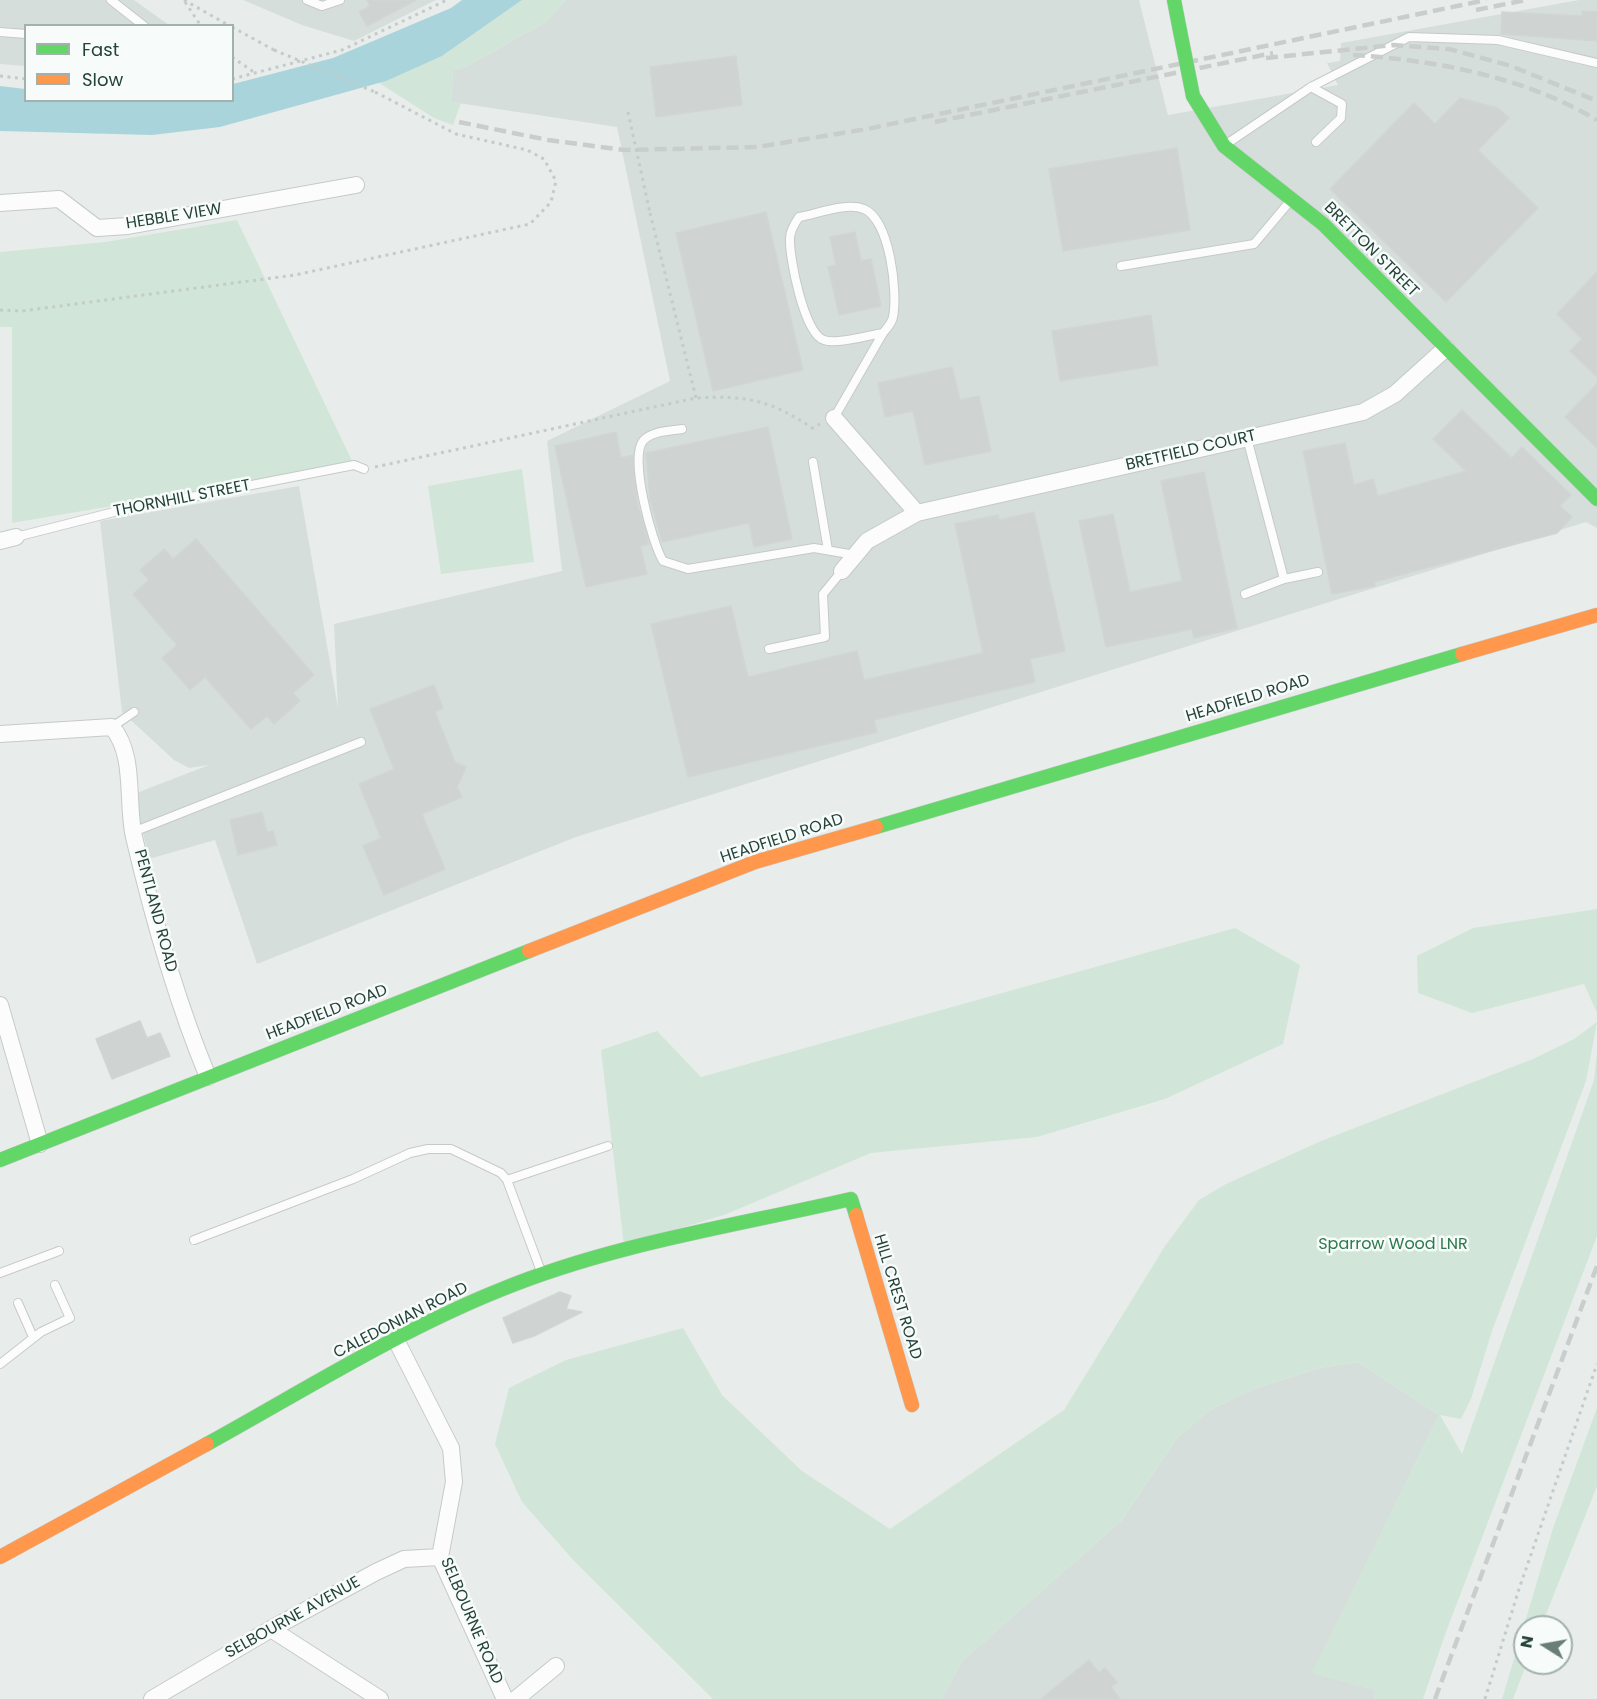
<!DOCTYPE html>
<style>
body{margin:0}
#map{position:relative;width:1597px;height:1699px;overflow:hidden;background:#e8edeb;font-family:Poppins,sans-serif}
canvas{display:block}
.legend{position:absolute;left:24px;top:24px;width:210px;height:78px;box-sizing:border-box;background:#f7fbf9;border:2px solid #a3b1ad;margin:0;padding:8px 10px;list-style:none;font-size:18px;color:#24423a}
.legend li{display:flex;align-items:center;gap:12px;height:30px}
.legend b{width:30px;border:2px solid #a3b1ad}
.north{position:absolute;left:1513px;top:1615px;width:60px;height:60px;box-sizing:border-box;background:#f7fbf9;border:2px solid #a3b1ad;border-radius:50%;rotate:281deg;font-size:16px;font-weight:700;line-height:24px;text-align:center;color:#24423a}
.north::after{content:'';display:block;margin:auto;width:21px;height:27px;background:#697e78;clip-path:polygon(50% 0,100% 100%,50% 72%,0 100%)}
</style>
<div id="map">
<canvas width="1597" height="1699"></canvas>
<ul class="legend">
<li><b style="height:8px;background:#63d668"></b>Fast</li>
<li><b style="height:8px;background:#ff974d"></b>Slow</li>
</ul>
<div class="north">N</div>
</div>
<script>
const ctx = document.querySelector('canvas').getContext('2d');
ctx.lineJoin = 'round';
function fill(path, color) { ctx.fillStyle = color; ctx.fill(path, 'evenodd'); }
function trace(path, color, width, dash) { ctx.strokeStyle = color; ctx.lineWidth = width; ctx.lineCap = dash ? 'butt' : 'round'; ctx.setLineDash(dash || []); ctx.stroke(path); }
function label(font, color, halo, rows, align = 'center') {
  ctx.font = font + ' Poppins,sans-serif'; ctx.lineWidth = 5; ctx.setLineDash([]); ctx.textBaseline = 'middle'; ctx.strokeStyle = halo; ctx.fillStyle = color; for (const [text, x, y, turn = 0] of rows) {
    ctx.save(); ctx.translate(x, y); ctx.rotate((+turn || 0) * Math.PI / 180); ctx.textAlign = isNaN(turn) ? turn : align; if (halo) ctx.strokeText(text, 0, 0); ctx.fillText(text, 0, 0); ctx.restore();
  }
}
fill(new Path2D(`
 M0 0H134L169 25 26 26 25 66 0 64Z
 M243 0H436L354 41 302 25Z
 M566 0H1139L1168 115 1338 85 1327 63 1340 61 1341 43 1579 0H1597V528L1586 522 576 837 257 964 215 840 149 859 134 794 209 765 189 768 174 760 122 712 100 521 299 486 338 708 334 624 562 571 547 441 670 381 617 127 451 102 453 70 467 66 547 21Z
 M1358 1362 1439 1415 1313 1673 1376 1690 1374 1699H941L963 1660 1121 1521 1177 1438 1210 1410 1253 1389 1320 1368Z`), '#d6dedb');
fill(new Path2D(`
 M522 0H566L547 21 467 66 453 70 451 102 461 103 453 125 434 118 379 83 442 56Z
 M237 220 354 465 12 523V327H0V252L105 242Z
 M522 469 534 562 441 574 428 486Z
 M1597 909V1013L1584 984 1472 1013 1418 993 1417 956 1473 928Z
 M1235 928 1300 965 1283 1044 1165 1099 1037 1137 871 1153 724 1215 624 1245 601 1050 657 1031 701 1077Z
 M1597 1022 1586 1081 1492 1331 1471 1399 1461 1419 1440 1415 1462 1454 1594 1080 1597 1052V1236L1446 1632 1423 1699H1374L1375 1690 1312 1673 1439 1415 1358 1362 1320 1368 1253 1389 1210 1410 1177 1438 1121 1521 963 1660 941 1699H713L575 1562 522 1502 495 1444 509 1388 566 1360 683 1328 722 1395 802 1471 890 1529 1064 1410 1165 1246 1199 1200 1226 1184 1321 1141 1533 1059 1574 1039Z
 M1597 1408V1486L1541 1627H1525V1663H1527L1513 1699H1502L1553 1528Z`), '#d1e6d8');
fill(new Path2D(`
 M462 0H522L442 56 386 81 220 127 152 135 0 131V86L25 89 26 100H232L233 84 333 58 451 8Z`), '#a9d4db');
const building = new Path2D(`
 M367 0H416L367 26 359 12 370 6Z
 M1582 11 1597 12V41L1501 34 1502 12 1582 16Z
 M736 56 742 105 656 117 650 67Z
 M1460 98 1498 108 1509 118 1478 150 1538 208 1446 302 1330 189 1414 103 1435 124Z
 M1177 148 1190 230 1063 251 1049 169Z
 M766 212 803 370 713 391 676 233Z
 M855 232 861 261 871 259 881 306 839 315 828 267 836 265 830 237Z
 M1597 272V377L1570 351 1582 339 1557 314Z
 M1151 315 1158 365 1060 381 1052 331Z
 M952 367 960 400 979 396 991 451 925 465 913 411 885 417 878 383Z
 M1597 384V448L1565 417Z
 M1462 410 1512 458 1522 447 1571 495 1560 506 1572 517 1557 533 1374 582 1375 586 1332 594 1303 451 1345 443 1354 485 1373 479 1378 496 1466 471 1433 439Z
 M768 427 792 539 754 547 749 523 662 542 650 499 646 453Z
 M616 432 621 458 633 455 637 502 649 544 640 546 647 574 586 587 555 446Z
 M1204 472 1237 628 1194 638 1192 629 1106 647 1079 521 1113 514 1130 592 1182 581 1161 481Z
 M1034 512 1065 651 1030 659 1035 682 874 720 877 732 688 777 651 624 731 606 748 677 857 651 864 680 983 653 955 524 998 515 999 520Z
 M196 539 314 675 293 693 300 701 274 724 267 716 251 729 205 677 190 690 162 658 177 645 133 594 149 580 140 570 164 549 173 559Z
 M434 685 443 708 435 712 455 762 466 767 457 787 462 797 422 814 445 869 384 895 363 846 381 838 359 784 394 769 370 709Z
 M262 812 267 832 273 831 277 845 238 855 230 820Z
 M140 1021 147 1038 160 1033 170 1056 112 1079 96 1039Z
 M560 1292 571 1296 566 1309 582 1312 534 1336 513 1343 503 1318Z
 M1089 1660 1099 1673 1105 1668 1117 1682 1111 1687 1120 1699H1041Z`);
fill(building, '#cfd4d2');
trace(building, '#d1d6d4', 1.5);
const lane = new Path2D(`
 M111 0 144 26
 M307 0 322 6 340 0
 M0 32 26 34
 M1311 87 1342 104 1341 118 1316 142
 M1225 145 1311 87 1409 37 1498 40 1597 63
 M1121 266 1254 244 1291 200
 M834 418 883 333C887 328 892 323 893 317 898 292 890 220 864 209 846 202 817 214 799 217 795 223 790 231 790 238 789 257 804 334 824 340 836 345 869 335 883 333
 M682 429C670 431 651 431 643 441 629 458 652 543 663 561L688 569 814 548 855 555
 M813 462 828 550
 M16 537 114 512 354 465 364 469
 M1284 579 1318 572
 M1245 594 1284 579 1247 438
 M769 649 825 637 823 594 842 571
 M112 727 134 712
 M133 832 361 742
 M507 1180 608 1146
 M194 1240 353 1179 410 1153 428 1149H451L501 1173 507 1180 542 1274
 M0 1273 59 1251
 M18 1303 33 1337
 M0 1364 41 1332 70 1318 55 1285`);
const street = new Path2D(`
 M0 203 59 199 97 228 128 226 356 185
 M834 418 917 513
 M0 541 16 537
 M842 571 867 541 917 513 1363 412 1395 394 1446 348
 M0 734 112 727C136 755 126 802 134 837 153 918 176 1000 208 1077
 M0 1005 40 1144
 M396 1340 451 1448 454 1482 440 1557 505 1699
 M271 1629 380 1699
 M152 1699 271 1629 376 1572 404 1559 440 1557
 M516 1699 556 1666`);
const fast = new Path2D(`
 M1174 0 1180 31
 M1193 96 1224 146 1323 224 1597 499
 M876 827 1462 654
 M0 1160 529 951
 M207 1444C303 1391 398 1331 500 1290 612 1244 734 1226 851 1199L856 1215`);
const slow = new Path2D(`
 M1462 654 1597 615
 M529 951 755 862 876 827
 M856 1215 912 1405
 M0 1557 207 1444`);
trace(lane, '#c5cac8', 10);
trace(street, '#c5cac8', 18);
trace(fast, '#c3cbc8', 15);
trace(slow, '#c3cbc8', 15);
trace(new Path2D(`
 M184 0 230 26
 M185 2 201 26
 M232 27 274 50
 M232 57 255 73
 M0 76 26 79
 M232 79 342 50 447 0
 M650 213 696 398
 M0 310 22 311 295 275 530 224 551 202 556 181 544 159 527 150 456 134 375 92
 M375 467 696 398C745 395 771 400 812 428L820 424
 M1485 1699 1519 1589 1597 1364`), '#c3ccca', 3, [3, 4.5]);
trace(lane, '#fcfcfc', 8);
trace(street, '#fcfcfc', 16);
trace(fast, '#63d668', 14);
trace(slow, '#ff974d', 14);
trace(new Path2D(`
 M1476 10 1526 0
 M1353 55C1435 60 1525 77 1597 120
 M1266 58 1393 45 1449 49 1511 66 1597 101
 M459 122 548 140 624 150 757 147 867 129 1486 0
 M935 122 1273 53
 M1435 1699 1597 1266`), '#c9cdcc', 4.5, [12, 6]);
const fastBridge = new Path2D(`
 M1180 31 1193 96`);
trace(fastBridge, '#c3cbc8', 15, []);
trace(new Path2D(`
 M274 50 375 92
 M628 112 650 213`), '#c3ccca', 3, [3, 4.5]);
trace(fastBridge, '#63d668', 14);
label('16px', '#24423a', '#f7fbf9', [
 ["HEBBLE VIEW",174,217,-9],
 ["BRETTON STREET",1371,250,45],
 ["BRETFIELD COURT",1191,451,-13],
 ["THORNHILL STREET",182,499,-11],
 ["HEADFIELD ROAD",1248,699,-17],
 ["HEADFIELD ROAD",782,839,-18],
 ["PENTLAND ROAD",155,911,75],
 ["HEADFIELD ROAD",327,1013,-21],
 ["HILL CREST ROAD",897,1297,73],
 ["CALEDONIAN ROAD",401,1321,-27],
 ["SELBOURNE AVENUE",293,1618,-29],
 ["SELBOURNE ROAD",471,1621,67]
]);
label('16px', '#2d7a4b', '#f7fbf9', [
 ["Sparrow Wood LNR",1393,1245]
]);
</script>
